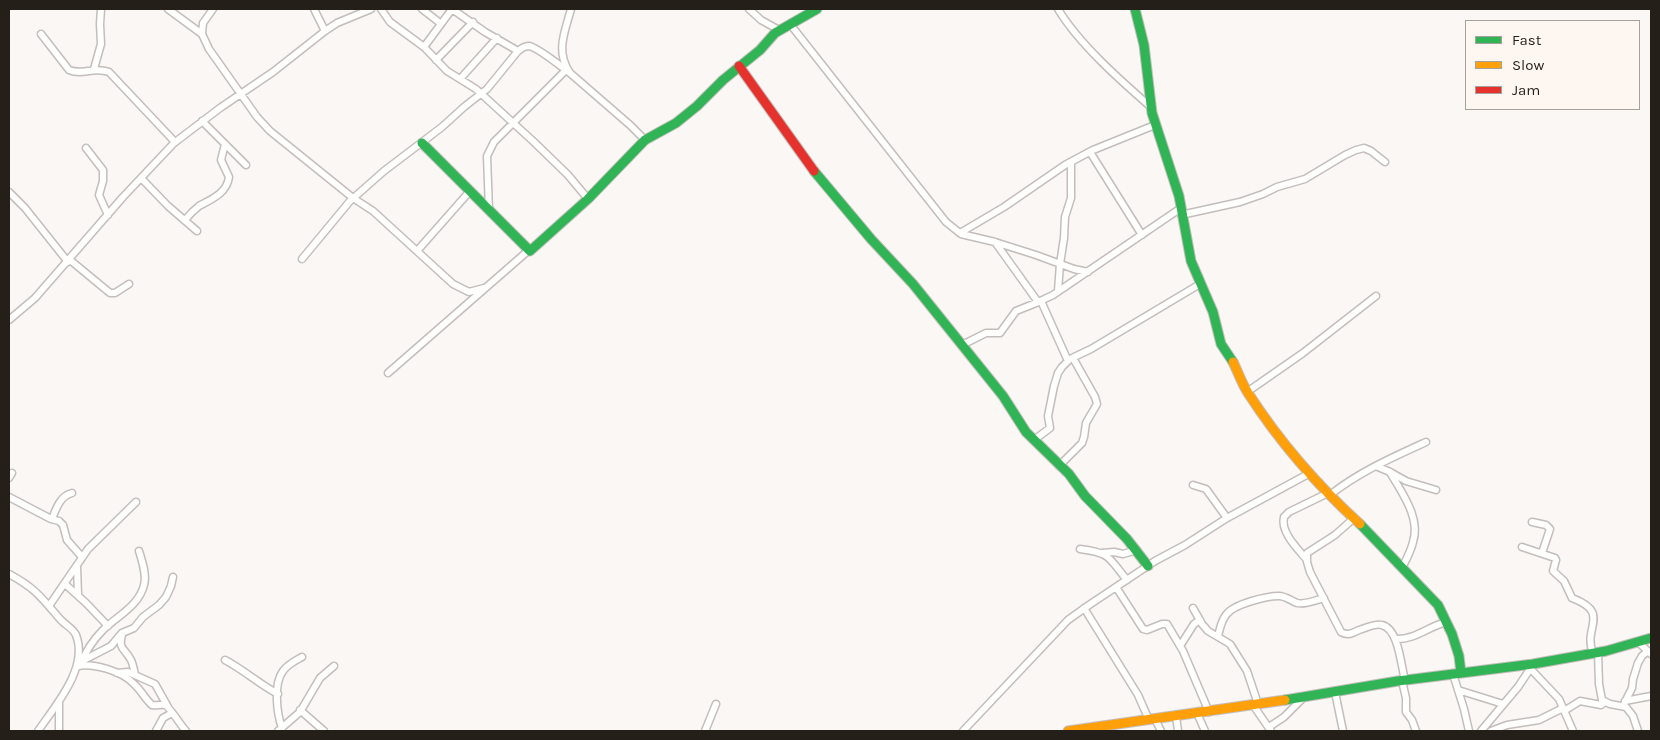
<!DOCTYPE html>
<style>
body{margin:0}
#map{position:relative;width:1660px;height:740px;overflow:hidden;background:#fbf7f4;font-family:Karla,sans-serif}
canvas{display:block}
.frame{position:absolute;inset:0;border:10px solid #251f1a;pointer-events:none}
.legend{position:absolute;left:1465px;top:20px;width:175px;height:90px;box-sizing:border-box;background:#fef7f1;border:1px solid #a7a19b;margin:0;padding:6px 9px;list-style:none;font-size:15px;color:#251f1a}
.legend li{display:flex;align-items:center;gap:10px;height:25px}
.legend b{width:25px;border:1px solid #a7a19b}
</style>
<div id="map">
<canvas width="1660" height="740"></canvas>
<div class="frame"></div>
<ul class="legend">
<li><b style="height:6px;background:#30b455"></b>Fast</li>
<li><b style="height:6px;background:#ff9f0a"></b>Slow</li>
<li><b style="height:6px;background:#e5322d"></b>Jam</li>
</ul>
</div>
<script>
const ctx = document.querySelector('canvas').getContext('2d');
ctx.lineJoin = 'round';
function trace(path, color, width, dash) { ctx.strokeStyle = color; ctx.lineWidth = width; ctx.lineCap = dash ? 'butt' : 'round'; ctx.setLineDash(dash || []); ctx.stroke(path); }
const street = new Path2D(`
 M168 9 202 34
 M213 9 203 23 202 34 209 49 257 117 270 131 353 198 373 211 453 284 469 292 484 288
 M314 9 325 31
 M381 9 390 22 424 47 447 71 476 89 534 142 568 175 588 199
 M422 9 440 23
 M452 9 485 32 518 51
 M571 9C565 32 555 51 570 73L630 125 645 140
 M749 9 761 20 779 30
 M1058 9C1079 44 1121 81 1152 108
 M790 24 946 222 961 234 995 242 1036 255 1074 269 1088 272
 M41 34 69 70C84 76 93 66 109 72L175 142
 M424 47 452 9
 M436 60 473 22
 M94 69 101 44 100 24 101 9
 M460 79 497 38
 M202 121 246 165
 M86 148 103 170V181L99 195 108 215
 M1090 152 1142 235
 M141 178 168 206 197 231
 M9 192 25 208 68 262
 M489 210 487 156 494 142 566 70
 M1181 215 1240 202 1263 194 1277 187 1305 179 1345 155 1356 150 1364 148 1371 151 1385 162
 M185 220C189 215 194 210 199 206 212 199 227 193 229 177L221 160 225 144
 M960 233 1004 207 1065 165 1093 150 1155 125
 M995 242 1038 302
 M417 251 470 191
 M302 259 350 201 384 171 442 127 464 107 487 89 518 51C522 48 524 46 529 46 537 47 562 67 570 73
 M70 260 110 293H115L129 284
 M1058 291 1060 264 1064 238 1065 217 1071 198V162
 M1041 301 1068 361
 M9 320 35 298 123 197 174 143 220 108 273 72 325 31 337 23 371 9
 M962 345 986 333H1000L1016 311 1036 303 1053 295 1181 208
 M388 373 529 250
 M1247 392 1303 353 1376 296
 M1034 440 1050 428 1048 416 1054 386 1058 373 1062 367 1070 359 1091 349 1200 284
 M1059 466 1082 443 1084 437 1086 423 1097 404 1095 397 1073 358
 M1376 466 1390 472 1406 481 1436 490
 M1390 472C1401 492 1421 517 1413 542 1411 551 1406 560 1402 568
 M9 478 12 473
 M1193 485 1206 489 1227 518
 M1330 495C1359 472 1393 457 1426 442
 M9 497 51 519 59 521 63 525 67 540 82 557
 M52 519C56 509 60 496 72 493
 M1353 519 1335 535 1307 553V562L1310 572 1341 632C1348 636 1353 633 1359 630 1366 628 1375 623 1382 625 1399 629 1401 667 1405 680
 M1532 522 1546 525 1550 529 1542 553
 M1522 547 1555 558 1556 560 1553 571 1564 581 1572 598C1612 613 1582 628 1593 653
 M1080 549C1111 553 1108 557 1127 580
 M1102 553 1114 552 1123 554 1137 550
 M1307 560C1298 549 1280 532 1284 517L1289 512 1328 493
 M77 566 78 595
 M9 574C35 588 41 597 60 619 65 625 73 628 76 635 89 668 55 706 38 731
 M65 584 86 603 108 626
 M1116 587 1143 629 1147 630 1162 624H1167L1183 651 1209 712
 M49 606 88 549 136 502
 M1084 608 1138 695 1149 720
 M1193 608 1202 624 1208 631 1230 644 1247 671 1258 704
 M122 635C118 650 125 648 131 660 133 664 134 670 135 675
 M1218 636C1220 629 1221 621 1226 615 1233 604 1267 596 1279 596 1286 596 1291 601 1297 603 1305 605 1316 600 1324 598
 M1395 639C1416 640 1428 626 1447 622
 M1638 642 1651 654
 M1180 646 1194 624 1200 620
 M1598 652 1599 684 1602 700 1610 704 1626 707 1633 716 1638 731
 M225 660C244 670 259 684 278 694
 M82 661 111 646 122 633 134 628 143 617 159 605 166 597 171 586 173 577
 M1527 665 1559 699 1573 731
 M77 666C94 663 122 671 134 684 141 690 145 699 152 705 157 706 160 704 165 705 169 706 181 726 186 731
 M80 666C85 652 93 640 103 630 117 616 139 606 144 585 147 575 142 561 139 551
 M117 673 128 672 155 684 168 707
 M1453 674 1464 709 1469 731
 M1402 681 1406 698V712L1412 720 1416 731
 M1458 690 1503 704
 M1335 692 1343 731
 M1625 701 1651 696
 M1253 705 1271 731
 M1623 706 1632 688 1633 679 1638 663 1642 656 1648 651
 M300 710 324 731
 M1564 711 1580 701 1601 705 1605 702
 M1197 713 1205 731
 M1176 716 1178 731
 M1155 719 1161 731
 M1269 727 1284 717 1304 697
 M282 728C277 714 273 684 283 671 288 664 295 661 302 657
 M59 731V701
 M156 731 163 718 172 713
 M278 731 300 712 320 678 334 666
 M705 731 716 704
 M963 731 1068 620 1089 605 1155 561 1185 545 1227 518 1310 473
 M1481 731 1518 687 1530 669
 M1491 731 1507 725 1539 720 1563 708`);
const fast = new Path2D(`
 M1135 9 1144 45 1152 113 1179 196 1191 261 1213 312 1221 344 1233 362
 M422 143 530 251 588 199 645 140 676 123 697 106 723 80 760 50 775 33 817 9
 M814 171 871 239 913 284 1003 396 1026 432 1069 474 1085 496 1127 539 1148 566
 M1360 524 1438 605 1452 634 1459 656 1461 673
 M1285 700 1398 681 1533 664 1606 651 1651 638`);
const slow = new Path2D(`
 M1233 362C1238 372 1242 384 1248 393 1279 441 1318 486 1360 524
 M1068 731 1285 700`);
const jam = new Path2D(`
 M739 66 814 171`);
trace(street, '#c3bebb', 9);
trace(fast, '#c3bebb', 11);
trace(slow, '#c3bebb', 11);
trace(jam, '#c3bebb', 11);
trace(street, '#fefefd', 6);
trace(fast, '#30b455', 9);
trace(slow, '#ff9f0a', 9);
trace(jam, '#e5322d', 9);
</script>
